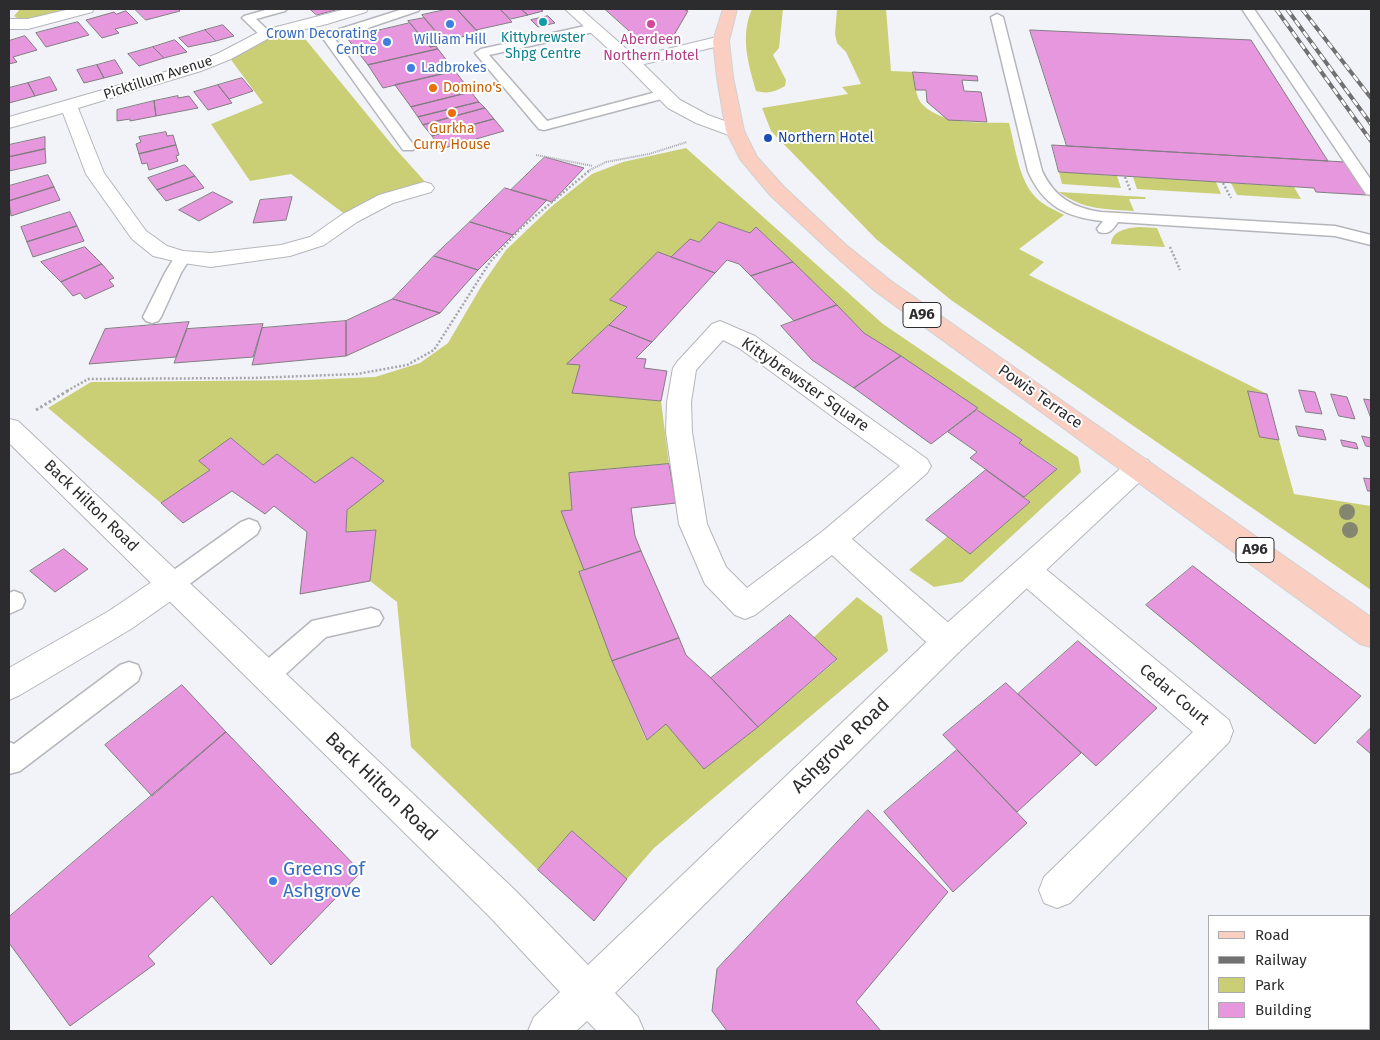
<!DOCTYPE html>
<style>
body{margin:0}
#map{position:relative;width:1380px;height:1040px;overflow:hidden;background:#f2f3f9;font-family:"Fira Sans",sans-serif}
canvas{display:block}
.frame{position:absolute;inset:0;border:10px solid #2c2c2e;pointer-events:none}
.legend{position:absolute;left:1208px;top:915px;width:162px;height:115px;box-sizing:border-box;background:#fff;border:1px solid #ababab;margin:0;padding:6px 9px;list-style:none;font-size:15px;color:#2c2c2e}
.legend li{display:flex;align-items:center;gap:10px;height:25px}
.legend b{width:25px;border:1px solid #ababab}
</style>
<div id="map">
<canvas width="1380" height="1040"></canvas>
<div class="frame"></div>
<ul class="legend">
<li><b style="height:6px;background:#fbcec2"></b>Road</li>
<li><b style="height:6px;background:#717174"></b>Railway</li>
<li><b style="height:14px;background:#cacf76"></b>Park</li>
<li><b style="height:14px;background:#e697dd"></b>Building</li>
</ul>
</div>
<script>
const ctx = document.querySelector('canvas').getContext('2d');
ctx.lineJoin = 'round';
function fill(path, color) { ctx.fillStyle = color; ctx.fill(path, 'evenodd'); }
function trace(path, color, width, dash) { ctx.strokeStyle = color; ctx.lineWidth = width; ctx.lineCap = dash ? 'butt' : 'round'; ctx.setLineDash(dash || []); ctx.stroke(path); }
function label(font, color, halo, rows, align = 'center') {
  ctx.font = font + ' "Fira Sans",sans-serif'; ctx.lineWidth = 4; ctx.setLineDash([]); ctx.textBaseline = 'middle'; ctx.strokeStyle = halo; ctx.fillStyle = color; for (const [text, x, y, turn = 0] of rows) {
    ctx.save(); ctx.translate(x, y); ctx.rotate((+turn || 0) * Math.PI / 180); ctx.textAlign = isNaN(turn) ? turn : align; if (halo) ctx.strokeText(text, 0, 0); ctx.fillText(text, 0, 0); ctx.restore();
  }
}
fill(new Path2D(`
 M20 9H64C50 13 29 27 14 16Z
 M752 9H783L779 48 773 55 786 80 785 86C775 92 767 94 756 91 748 63 740 36 752 9Z
 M837 9H886L891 71 913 72C915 82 915 98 923 105 945 126 981 122 1009 123 1015 145 1018 175 1032 193 1040 204 1053 209 1064 215L1019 249 1044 262 1029 275 1267 394 1249 391 1260 437 1279 440 1294 494 1371 506V590L951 300 876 239 771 131 762 108 848 94 842 87 861 84 846 52 837 43 835 34Z
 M297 29 393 146 428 185 346 215 291 174 250 181 211 124 263 103 229 57 267 35Z
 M686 148 883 324 1078 457 1081 472 962 582 934 587 909 570 947 537 970 554 1030 502 1024 497 1057 468 1019 443 1022 440 977 410 978 408 864 333 756 227 750 233 719 222 699 242 690 239 609 325 580 365 572 392 661 401 669 464 569 473 572 510 562 511 584 570 579 572 612 661 646 740 666 724 704 769 758 727 837 660 813 638 857 597 882 616 888 651 654 848 627 879 572 831 538 870 411 747 397 602 370 581 376 530 346 532 347 510 383 481 352 457 315 483 277 454 263 465 231 438 199 461 210 470 161 503 48 408 91 382 306 380 375 377 420 363 448 343 482 285 506 250 551 207 592 174 623 162Z
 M1059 172 1117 176 1121 188 1062 184Z
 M1133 177 1216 182 1221 194 1137 189Z
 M1231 183 1294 187 1301 199 1237 195Z
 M1059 192 1145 197 1146 199H1129L1134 211C1104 209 1084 210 1059 192Z
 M1139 227 1157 228 1165 247 1111 244C1112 230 1128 228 1139 227Z`), '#cacf76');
const building = new Path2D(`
 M135 9H178L180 11 146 20Z
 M310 9H339L317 15Z
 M448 9H457L479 33 444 41 422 15Z
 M457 9H500L512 22 476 30Z
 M500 9H521L528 15 511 19Z
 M521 9H540L543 11 528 15Z
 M605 9H686L685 10 688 11 674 35 662 40 651 41 636 37Z
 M126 11 138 23 115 29 119 33 102 38 86 20 114 12 116 14Z
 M548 16 555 23 538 27 531 20Z
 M424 18 444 41 446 43 430 47 408 21Z
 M78 22 89 35 46 47 36 33Z
 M410 23 430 47 436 46 438 49 368 65 347 38Z
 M223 25 234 36 216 41 205 30Z
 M205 30 216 41 188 47 179 38Z
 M1030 30 1251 40 1328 161 1067 146Z
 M25 36 37 50 13 57 17 62 9 64V41Z
 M175 40 187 52 164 58 153 47Z
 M153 47 164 58 139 66 128 54Z
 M438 49 455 71 383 88 368 65Z
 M115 60 123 73 104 78 97 65Z
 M97 65 104 78 84 83 77 70Z
 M455 71 471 92 411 107 395 85Z
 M913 72 977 76 978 81 962 80 964 91 981 92 987 122 948 120 927 102 926 90H916Z
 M50 77 57 90 35 96 28 83Z
 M242 78 253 91 229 99 218 85Z
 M28 83 35 96 9 103V88Z
 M218 85 232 103 208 110 194 92Z
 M471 92 479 102 418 117 411 107Z
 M178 96V98L189 96 198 108 156 116 154 101Z
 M154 101 156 116 130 121V119L117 121V110Z
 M479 102 485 108 423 125 418 117Z
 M485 108 494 119 432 136 423 125Z
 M494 119 504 131 441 149 432 136Z
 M166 132 167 136 173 135 176 145 139 154 136 144 141 142 139 137Z
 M45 137V149L9 157V145Z
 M176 145 179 155 176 156 178 161 149 170 147 163 142 164 139 154Z
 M1052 145 1345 162 1366 195 1316 192 1314 188 1059 172Z
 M45 149 46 163 9 171V157Z
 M545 157 584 168 552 202 511 190Z
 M185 165 195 176 157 190 148 178Z
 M48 175 54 187 9 201V186Z
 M195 176 204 188 166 201 157 190Z
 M54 187 60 200 11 216 9 201Z
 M505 188 547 200 513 235 470 222Z
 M213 192 233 202 199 221 179 210Z
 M292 197 286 220 253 223 260 200Z
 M70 212 77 226 27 242 21 227Z
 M470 222 513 235 478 270 434 256Z
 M719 222 750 233 756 227 793 262 751 276 739 264 727 260 715 273 671 257 690 239 699 242Z
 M77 226 84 241 33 257 27 242Z
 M85 247 102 264 61 282 41 262Z
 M658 252 715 273 652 342 609 325 627 307 610 300Z
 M434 256 478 270 440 313 393 299Z
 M793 262 837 305 794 321 751 276Z
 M102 264 114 278 109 280 114 286 85 299 80 293 73 296 61 282Z
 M393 299 440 313 346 356V321Z
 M837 305 864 333 901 356 854 388 812 360 781 326Z
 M346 321V356L252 365 262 328Z
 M189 322 176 357 89 364 105 329Z
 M263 324 253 357 174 363 187 329Z
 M609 325 652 342 636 358 646 359 644 368 667 371 661 401 572 393 580 365 567 364Z
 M901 356 978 408 931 444 854 388Z
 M1299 390 1315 392 1322 414 1306 412Z
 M1248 391 1267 394 1279 440 1260 437Z
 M1331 394 1347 397 1355 419 1339 416Z
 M1364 399 1371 400V418Z
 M977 410 1022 440 1019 443 1057 469 1024 497 970 458 977 452 948 432Z
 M1296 426 1323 430 1326 440 1299 436Z
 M1362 436 1371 438V447L1366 446Z
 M231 438 263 465 277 454 315 483 352 457 384 481 347 510 346 532 376 530 370 581 300 594 307 532 274 506 265 514 232 491 183 523 161 503 210 470 199 461Z
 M1341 440 1356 443 1358 449 1343 446Z
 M669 464 676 503 631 508 635 536 641 551 584 570 561 511 572 510 569 473Z
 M986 470 1030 502 970 554 926 520Z
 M1364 478 1371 479V491H1368Z
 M64 549 88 569 55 592 30 571Z
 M641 551 679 638 612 661 579 572Z
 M1193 566 1361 696 1315 744 1146 605Z
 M790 615 837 659 758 727 711 678Z
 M679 638 686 655 711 678 758 727 704 769 666 724 647 740 612 661Z
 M1078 641 1157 708 1096 766 1018 694Z
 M1006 683 1081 753 1017 812 943 735Z
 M182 685 226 732 152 796 105 745Z
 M1371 728V754L1357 742Z
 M226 732 361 872 271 965 212 896 148 956 155 964 70 1026 9 943V917Z
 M957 750 1027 823 953 892 884 812Z
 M868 810 948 892 856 1002 881 1031H727L712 1011 717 969Z
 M572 831 627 879 594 921 538 870Z
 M1369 978 1371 980V1031H1348L1346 1029H1369Z`);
fill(building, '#e697dd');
trace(building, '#817d80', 1);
const service = new Path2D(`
 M269 9H287L285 11 256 19 272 34 266 38 262 37 242 18 244 16Z
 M403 9H420L418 11 335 39 415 147 413 150H403L322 37 324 34Z
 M1242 9H1254L1371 180V195L1366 194Z
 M997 14 1003 17 1042 171C1054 197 1073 208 1101 212L1335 226 1371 235V245L1335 236 1118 222C1112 230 1110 235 1099 232L1097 229 1103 221C1066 217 1043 206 1028 171L991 17Z
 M594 24 598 25 600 28 598 31 489 55 547 121 664 90 669 91 671 94 669 97 544 130 539 129 475 53 481 49Z
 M183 252 189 253 191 257 181 273 161 317 158 321 152 323 146 321 143 317 165 273 177 253Z
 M249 519 257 522 260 528 257 534 180 591 172 594 164 591 161 584 164 577 241 522Z
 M14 591 22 594 25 601 22 608 9 614V593Z
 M371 608 379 611 383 618 379 625 326 637 275 684 266 687 257 684 254 676 257 668 312 621Z
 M129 662 138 665 141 673 138 681 20 771 9 774V742L14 744 120 665Z`);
const minor = new Path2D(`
 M70 9H94L92 12 28 29H9V19H28Z
 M346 9H368L366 12 327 24 271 37 231 59 201 71 78 108 104 173 146 231 167 246 183 251 211 253 281 245 310 237 343 214 379 195 424 182 431 184 434 188 431 192 393 203 357 222 324 245 290 256 211 267 183 263 153 256 132 239 86 174 63 113 9 128V117L189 65 219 53 261 31Z
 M721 36 727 38 729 41 727 44 632 67 626 65 624 62 626 59Z
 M720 321 755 336 927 459 931 466 927 473 852 539 959 632 963 642 959 652 948 656 937 652 832 555 755 615 745 619 735 615 705 584 679 524 666 432 667 402 673 368 677 362 712 324ZM723 340 739 348 900 466 823 531 747 588 726 567 707 524 692 432 691 402 696 370Z
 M1027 559 1037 562 1229 720 1233 731 1229 742 1070 903 1057 908 1044 903 1039 890 1044 877 1193 732 1017 580 1013 571 1017 562Z
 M172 572 182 575 187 584 182 593 131 629 20 695 9 700V668L109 611 162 575Z`);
const tertiary = new Path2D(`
 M565 9H581L638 59 680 100 708 115 741 127 744 131 741 135 735 136 729 135 696 123 668 108 626 65Z
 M9 419 18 421 516 891 588 965 937 632 1130 460 1139 457 1148 460 1152 467 1148 474 959 652 615 993 638 1017 644 1031H597L587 1021 576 1031H528L534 1017 560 992 490 917 9 443Z`);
const primary = new Path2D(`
 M723 9H737L729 41 733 77 744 131 757 157 784 187 846 245 891 281 1371 617V647L1360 644 875 291 832 253 770 195 740 159 726 131 717 77 713 41Z`);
trace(service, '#b5b6bb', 3);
trace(minor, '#b5b6bb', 2);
trace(tertiary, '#b5b6bb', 2);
trace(primary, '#d1d1d1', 2);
trace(new Path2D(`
 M536 155 593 166
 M588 171 606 162 649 154 687 142`), '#a6a6ab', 2, [1, 1]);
trace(new Path2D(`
 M1125 177 1131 192
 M1223 183 1231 198
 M1170 247 1180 270
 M67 391 88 379 253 378 357 374 407 365 434 350 490 262 521 228 590 170`), '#a6a6ab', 2.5, [2, 2]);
trace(new Path2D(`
 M36 410 69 390`), '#a6a6ab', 3, [2.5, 2.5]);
fill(service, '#fff');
fill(minor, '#fff');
fill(tertiary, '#fff');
fill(primary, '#fbcec2');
const rail = new Path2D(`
 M1276 9 1371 141
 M1287 9 1371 124
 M1302 9 1371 98`);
trace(rail, '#717174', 4);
trace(rail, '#fff', 2.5, [7]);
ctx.fillStyle = '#858670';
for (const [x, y] of [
 [1347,512],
 [1350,530]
]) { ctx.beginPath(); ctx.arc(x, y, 8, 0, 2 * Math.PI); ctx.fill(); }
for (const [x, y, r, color] of [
 [543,22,5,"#0f9aa8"],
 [450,24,5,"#3f7fe0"],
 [651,24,5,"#d1479c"],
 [387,42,5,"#3f7fe0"],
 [411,68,5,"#3f7fe0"],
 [433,88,5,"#e8710a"],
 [452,113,5,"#e8710a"],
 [768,138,5,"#1a4fb4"],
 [273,881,5,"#3f7fe0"]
]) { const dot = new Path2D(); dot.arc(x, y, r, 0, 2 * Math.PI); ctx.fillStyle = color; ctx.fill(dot); trace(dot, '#fff', 2); }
label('14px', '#366cbe', '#fff', [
 ["Crown Decorating",377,34],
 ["Centre",377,50],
 ["William Hill",450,40,"center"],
 ["Ladbrokes",421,68,"left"]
], 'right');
label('14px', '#0d838f', '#fff', [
 ["Kittybrewster",543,38],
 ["Shpg Centre",543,54]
]);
label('14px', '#b23c85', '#fff', [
 ["Aberdeen",651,40],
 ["Northern Hotel",651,56]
]);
label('14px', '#2c2c2e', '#fff', [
 ["Picktillum Avenue",158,78,-18]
]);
label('14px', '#c56008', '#fff', [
 ["Domino's",443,88],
 ["Gurkha",452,129,"center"],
 ["Curry House",452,145,"center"]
], 'left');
label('14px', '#164399', '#fff', [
 ["Northern Hotel",778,138]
], 'left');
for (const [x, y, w] of [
 [922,315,38],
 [1255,550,38]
]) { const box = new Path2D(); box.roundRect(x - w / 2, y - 12.5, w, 25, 4); ctx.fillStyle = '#fff'; ctx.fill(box); trace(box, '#2c2c2e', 1); }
label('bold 15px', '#2c2c2e', null, [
 ["A96",922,315],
 ["A96",1255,550]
]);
label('16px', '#2c2c2e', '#fff', [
 ["Kittybrewster Square",805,385,35],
 ["Powis Terrace",1040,397,35],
 ["Back Hilton Road",91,506,44],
 ["Cedar Court",1174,695,40]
]);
label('19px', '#2c2c2e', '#fff', [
 ["Ashgrove Road",841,746,-44],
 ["Back Hilton Road",381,787,44]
]);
label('19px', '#366cbe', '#fff', [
 ["Greens of",283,870],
 ["Ashgrove",283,892]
], 'left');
</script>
